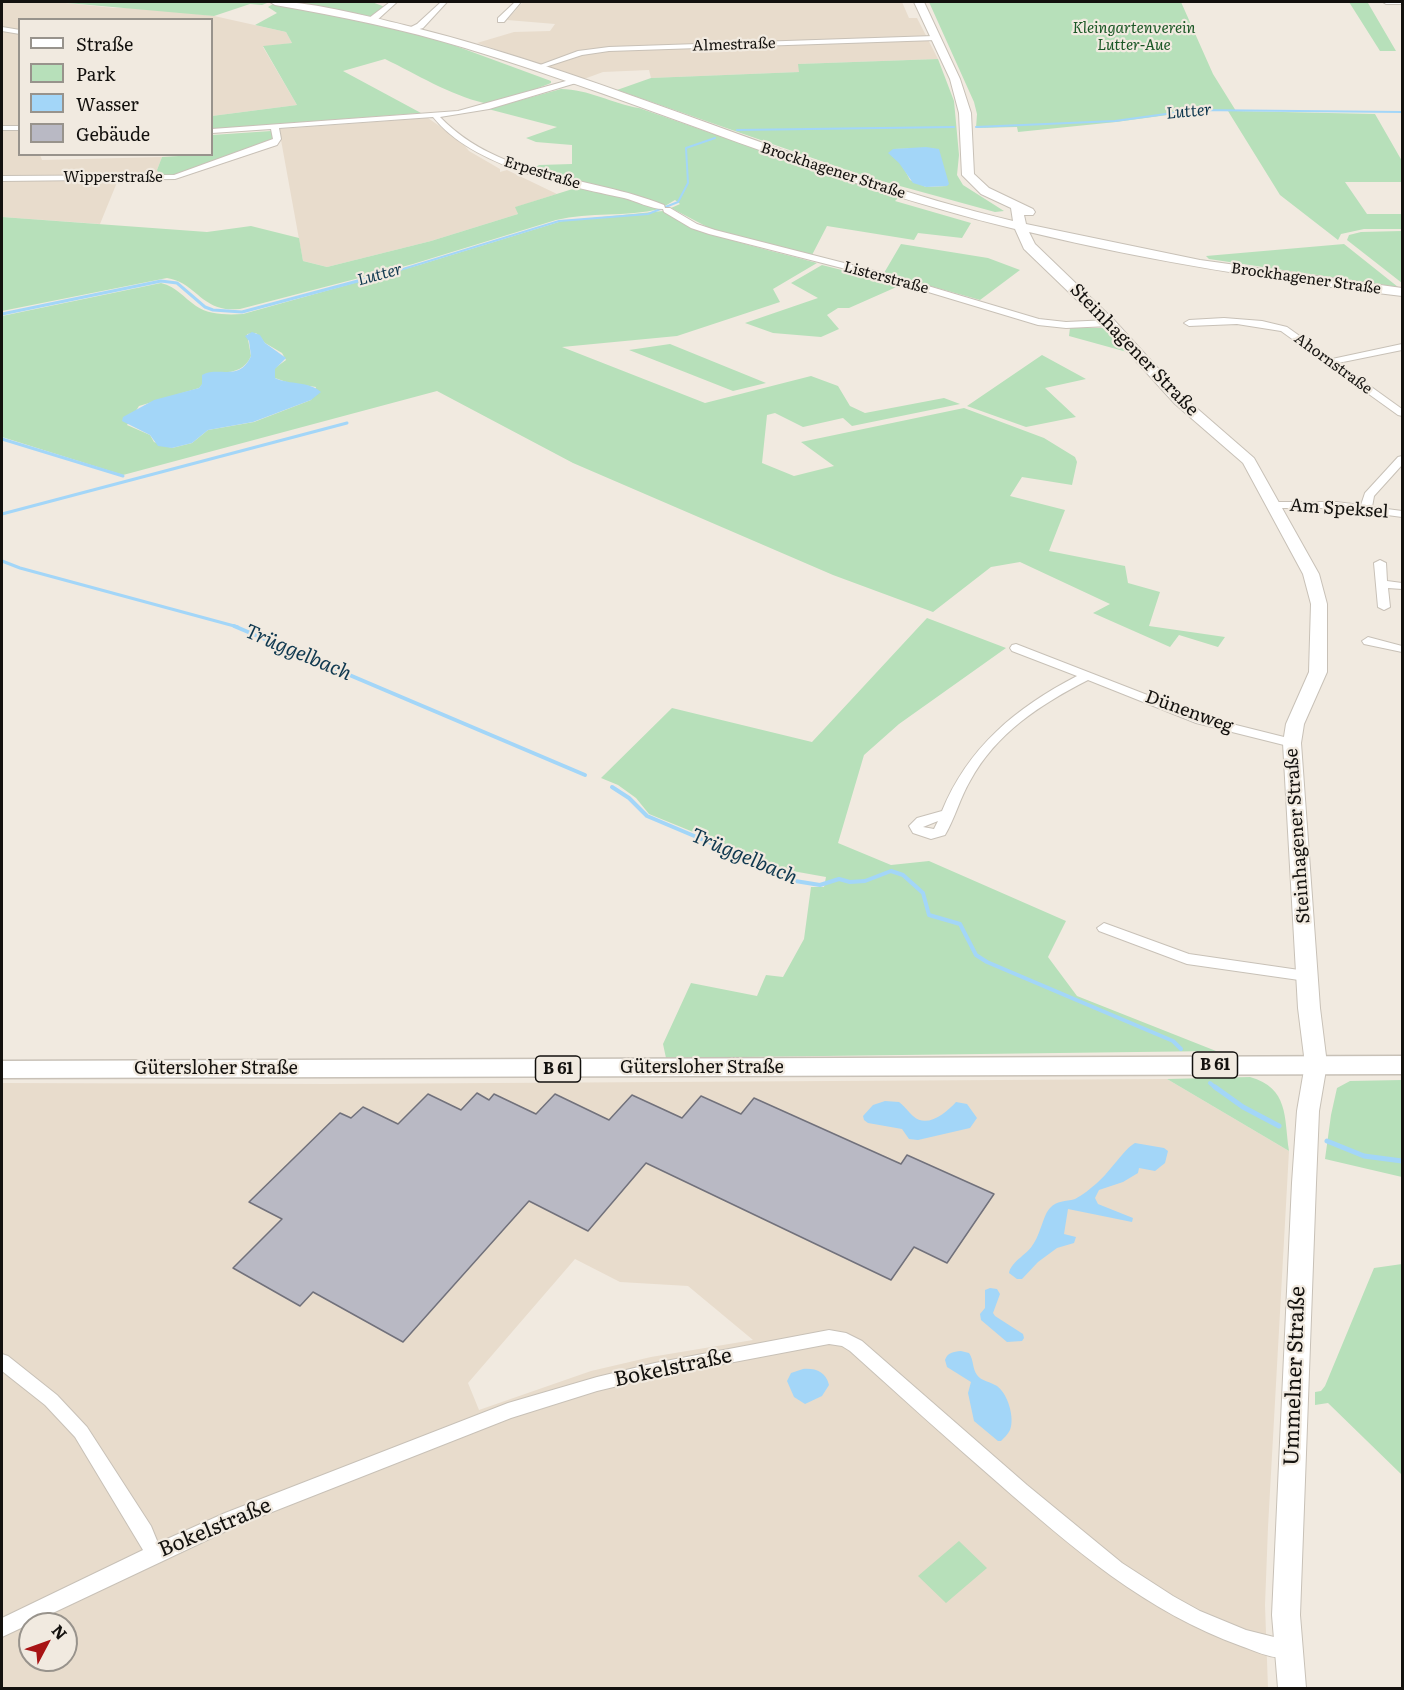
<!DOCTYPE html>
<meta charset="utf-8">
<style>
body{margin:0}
#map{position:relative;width:1404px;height:1690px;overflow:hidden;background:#f1eae0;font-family:Literata,serif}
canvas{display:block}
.frame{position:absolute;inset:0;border:3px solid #13110e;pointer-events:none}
.legend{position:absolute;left:18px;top:18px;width:195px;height:138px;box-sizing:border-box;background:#f1eae0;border:2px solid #98938c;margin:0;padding:8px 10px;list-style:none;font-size:18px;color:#13110e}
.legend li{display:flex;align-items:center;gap:12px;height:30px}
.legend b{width:30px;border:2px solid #98938c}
.north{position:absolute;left:18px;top:1612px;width:60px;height:60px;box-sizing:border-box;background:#f1eae0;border:2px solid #98938c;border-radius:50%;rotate:49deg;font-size:16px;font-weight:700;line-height:24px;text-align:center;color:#13110e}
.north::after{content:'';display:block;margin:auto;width:21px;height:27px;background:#a81415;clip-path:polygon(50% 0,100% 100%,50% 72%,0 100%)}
</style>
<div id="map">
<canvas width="1404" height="1690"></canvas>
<div class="frame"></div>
<ul class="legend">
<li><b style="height:8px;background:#fff"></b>Straße</li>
<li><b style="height:16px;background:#b7e0ba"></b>Park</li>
<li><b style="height:16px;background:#a3d6f8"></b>Wasser</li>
<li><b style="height:16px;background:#b9b9c4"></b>Gebäude</li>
</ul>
<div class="north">N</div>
</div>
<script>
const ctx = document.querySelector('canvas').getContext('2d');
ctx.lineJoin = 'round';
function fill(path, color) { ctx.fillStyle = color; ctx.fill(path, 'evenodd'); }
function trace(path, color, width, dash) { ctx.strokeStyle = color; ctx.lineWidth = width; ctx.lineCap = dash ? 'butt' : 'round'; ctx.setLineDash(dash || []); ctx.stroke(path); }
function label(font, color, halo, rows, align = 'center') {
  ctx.font = font + ' Literata,serif'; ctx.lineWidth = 4.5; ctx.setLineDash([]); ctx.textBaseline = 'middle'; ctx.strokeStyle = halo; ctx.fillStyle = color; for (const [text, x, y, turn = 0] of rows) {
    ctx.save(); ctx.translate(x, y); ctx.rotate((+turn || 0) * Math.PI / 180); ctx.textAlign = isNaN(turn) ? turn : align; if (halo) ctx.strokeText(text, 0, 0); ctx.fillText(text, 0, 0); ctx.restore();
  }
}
fill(new Path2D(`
 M2 2H56L114 8H143L214 16 286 32 292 43 263 47 297 105 212 116V20H20L19 126H2Z
 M523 2H902L909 18H917L938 59 799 64 800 72 651 78 649 70 603 72 584 79 477 43 514 32 550 31 555 24 507 20Z
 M428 118 461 141 469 151 500 169V172L507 170 557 194 516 207 518 214 431 241 327 267 303 261 279 129Z
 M19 130 20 154 40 155 42 160 162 157 157 170 160 176 120 175 100 224 2 217V131Z
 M1167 1079 1289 1151 1268 1527 1265 1605 1268 1688H2V1083L329 1084ZM575 1259 620 1282 688 1286 753 1340 651 1357 591 1371 479 1410 468 1383ZM30 1624H66V1660H30Z`), '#e8dccc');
fill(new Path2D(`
 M56 2H257L267 3 262 5 250 4 214 16Z
 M293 2H372L385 7 374 17Z
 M929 2H1181L1213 74 1236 111 1375 114 1402 161V182H1345L1367 214H1402V229H1364L1341 234 1338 240 1280 195 1228 111H1197L1116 122 1018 132 1017 127 976 128 977 114 974 102Z
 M1349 2 1368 3 1396 51H1380Z
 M273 4 367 22 445 42 551 81V83C538 88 496 106 484 103 450 95 416 74 385 59L343 71 421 113 212 129V116L297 105 263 46 292 43 286 32 255 25 277 13 268 7Z
 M938 59 954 101 959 155 957 175 963 185 1004 211 995 212 867 177 617 90 651 78 799 72 798 64ZM933 148 947 186 926 187 910 180 894 149Z
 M561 89C588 89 613 104 639 108L898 198 895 201 971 223 962 238 918 233 914 240 827 226 812 255 713 230 671 208 680 204 675 200 665 206 531 170 539 165 572 164V145L536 142 526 138 557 127 488 109Z
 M271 131 273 139 270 142 172 176H160L157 170 162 157 212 154V135Z
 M579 187 626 197 660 209C626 217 590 212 556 220L413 264 240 309C234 309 227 310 221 308 198 302 192 282 167 278L2 311V217L207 232 251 226 299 238 303 261 327 267 431 241 518 214 515 207Z
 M663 211C712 239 763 248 817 263L773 289 780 302 677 336 562 347 705 403 811 376 838 386 850 406 865 413 944 398 960 404 852 426 843 418 803 427 775 413 767 415 762 463 794 476 834 466 801 442 964 408 1044 438 1075 457 1077 462 1072 485 1022 477 1010 496 1065 510 1049 551 1125 566 1128 583 1160 592 1149 626 1225 637 1218 647 1179 635 1170 647 1093 613 1110 604 1020 562 991 567 933 612 833 575 573 463 437 391 123 475 2 437V316L161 283C177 287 183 297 196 306 209 315 228 315 243 314L419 265 562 221ZM256 333 265 343 282 353 286 360 275 368V378L289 383 316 387 311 400 254 422 208 430 192 443 172 448 154 442 150 435 127 425 139 406 199 388 214 372C229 374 245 371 251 356L247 334Z
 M1402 231V283L1347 240 1349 235 1361 232Z
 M901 244 988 258 1020 270 980 300 884 273Z
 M1344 244 1398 287 1209 259 1206 256Z
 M822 265 901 285 849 308H838L827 315 839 329 821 337 773 333 745 323 818 298 791 283Z
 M1070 328H1105L1127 352 1069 336Z
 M670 344 766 383 733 391 629 350Z
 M1042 355 1086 379 1045 388 1076 417 1026 427 967 406Z
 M927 618 1006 648 899 724 864 755 838 843 891 865 929 861 1066 921 1048 957 1077 996 1216 1051 666 1058 663 1044 691 983 757 996 766 975 783 977 804 939 811 887H824L826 877 770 867 746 858 730 847 649 814 636 798 618 785 601 778 672 708 812 742Z
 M1250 1077C1289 1088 1284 1117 1289 1151L1167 1079Z
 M1402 1080V1177L1325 1159 1331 1115 1337 1088 1350 1081Z
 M1402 1264V1475L1328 1403 1315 1405V1392L1321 1391 1325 1386 1374 1268Z
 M959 1541 987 1568 946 1603 918 1576Z`), '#b7e0ba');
fill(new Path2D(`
 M926 147 939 149 949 184 947 186 926 187 913 183 899 163 888 153 893 149Z
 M252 332 260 335 265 343 286 358 275 369V378C290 385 309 381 321 392L311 400 253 422 208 430 192 443 172 448 158 446 150 435 122 421 123 417 154 400 199 388 202 384V375C218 366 240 382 251 356L249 341 245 336Z
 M885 1101 899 1102C905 1107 908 1111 913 1116 927 1129 946 1113 956 1102L967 1104 977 1118 970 1128 918 1140 909 1139 902 1129 868 1123 864 1120 863 1116 873 1105Z
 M1135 1143 1164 1148 1168 1151 1165 1163 1155 1171 1139 1168 1138 1173 1123 1182 1099 1190 1095 1198 1098 1204 1133 1218 1132 1222 1068 1209 1064 1234 1076 1237 1074 1243 1057 1248 1038 1262 1022 1279H1017L1009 1273C1011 1262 1026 1255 1032 1246 1041 1234 1043 1215 1050 1208 1057 1200 1065 1202 1075 1199 1083 1195 1091 1188 1097 1183 1110 1172 1125 1148 1135 1143Z
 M990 1288 997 1289 1000 1294 993 1313 995 1316 1023 1334 1024 1338 1022 1341 1007 1342 981 1320 980 1314 985 1308V1290Z
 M961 1351 969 1353C974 1360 972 1368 977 1375 981 1381 991 1382 997 1386 1008 1394 1015 1418 1010 1430 1008 1434 1004 1438 1001 1441H998L974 1421 968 1393 971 1382 947 1367 945 1360C948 1352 953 1352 961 1351Z
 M803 1369C816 1368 826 1372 829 1385L822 1396 805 1404 794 1397 787 1381 791 1373Z`), '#a3d6f8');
trace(new Path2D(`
 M976 127 1115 121 1195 110 1402 112
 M737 130 954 127
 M390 273 559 221 648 214 678 202 688 183 686 148 715 138`), '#a3d6f8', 2);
trace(new Path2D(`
 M2 314 161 281 177 283 205 307 213 310 242 312 395 271
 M2 439 123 476
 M2 514 347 423
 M2 561 20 568 238 627`), '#a3d6f8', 3);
trace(new Path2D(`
 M234 626 585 775
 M612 787 629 798 647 816 725 849 745 861 771 870 789 880 820 885 839 879 850 882 865 881 891 871 903 875 923 893 929 915 960 924 976 955 987 962 1173 1041 1181 1049
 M1210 1083 1217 1089`), '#a3d6f8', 4);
trace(new Path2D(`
 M1215 1087 1243 1107 1279 1126
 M1327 1141 1364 1156 1402 1161`), '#a3d6f8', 5);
const building = new Path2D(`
 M477 1093 489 1100 494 1094 536 1114 555 1094 609 1120 632 1095 682 1118 701 1096 741 1114 754 1098 901 1164 907 1155 994 1194 947 1263 914 1247 891 1280 646 1163 588 1231 529 1201 403 1342 313 1292 300 1306 233 1268 282 1219 249 1202 340 1113 351 1118 363 1107 398 1124 428 1094 461 1110Z`);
fill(building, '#b9b9c4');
trace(building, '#71717b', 1.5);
const minor = new Path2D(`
 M390 2H397L375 22H369V18Z
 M441 2H447L423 28 409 32V28L417 24Z
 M515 2H521L504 22H498V18Z
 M1383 2H1402V4H1386Z
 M2 27 20 30V34L2 31Z
 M934 36 938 38 937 40 609 51 582 55 536 70 532 68 578 51 609 47Z
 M573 79 577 81 576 83 489 109 440 117C501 180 590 175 664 205L665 208H670L697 224 715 230 891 275 1039 319 1066 322 1109 320 1114 323 1109 326 1066 328 1038 325 885 279 709 234 691 228 664 212 663 209C651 209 636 201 624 198 564 185 473 167 433 117L279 128 281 139 277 145 175 179 2 181V176L174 175 273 139 271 129 212 133V129L458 111Z
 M2 126H20V130H2Z
 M1224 318 1262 321 1287 327 1332 359 1402 344V350L1338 363 1402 409V416L1398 415 1281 331 1237 324 1189 326 1184 323 1189 320Z
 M1402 456V465L1374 496 1372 507 1402 511V517L1336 508H1275L1270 505 1275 502H1336L1361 505 1365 493 1398 457Z
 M1380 560 1386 563 1387 581 1402 583V589L1388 588 1390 607 1384 610 1378 607 1374 563Z
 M1368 637 1402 646V652L1364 644 1362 641Z
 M1016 644 1204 717 1296 740 1298 743 1292 747 1196 723 1088 680C1041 704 996 733 970 781 960 798 955 818 945 835L931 839 913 833 909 826 917 818 942 811C968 747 1017 707 1077 676L1012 651 1010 648 1012 645ZM938 821 934 829 923 827Z
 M1104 923 1189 954 1306 971 1311 972 1313 976 1311 980 1306 981 1187 964 1099 931 1097 928Z
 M829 1330 846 1333 862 1341 1027 1485 1122 1563 1173 1596 1200 1611 1246 1630 1294 1642 1297 1649 1294 1656C1278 1662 1257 1652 1241 1646 1146 1612 1071 1547 997 1482 947 1439 899 1395 850 1351L842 1346 829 1344 655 1377 597 1391 511 1418 239 1525 2 1637V1618L143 1550 75 1437 45 1405 2 1371V1354L8 1356 57 1395 87 1427 151 1526 158 1543 225 1513 508 1403 597 1377 655 1363Z`);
const secondary = new Path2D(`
 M270 2C306 0 375 18 412 27 617 78 808 172 1013 221L1011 208 981 194 962 175 959 113 950 79 914 2H924L960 79 971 113 974 174 989 188 1033 209 1035 212 1033 215H1024L1026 224 1200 260 1402 288V296C1277 281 1152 262 1029 232L1035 244 1114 320 1185 398 1254 458 1319 574 1327 604V672L1304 724 1301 743 1320 1008 1327 1064 1319 1111 1316 1183 1300 1615 1306 1688H1278L1272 1615 1292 1183 1297 1111 1305 1064 1298 1008 1283 743 1286 724 1309 672 1311 604 1303 574 1243 463 1175 404 1104 326 1024 249 1015 229C827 184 650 104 465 48 403 29 339 16 275 5Z`);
const primary = new Path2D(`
 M1402 1056V1074L2 1078V1061Z`);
trace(minor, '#c8c1b7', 2);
trace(secondary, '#c8c1b7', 2);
trace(primary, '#c8c1b7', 3);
fill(minor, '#fff');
fill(secondary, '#fff');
fill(primary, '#fff');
label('italic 15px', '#1a5725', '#f1eae0', [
 ["Kleingartenverein",1134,29],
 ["Lutter-Aue",1134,46]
]);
label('15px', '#13110e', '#f1eae0', [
 ["Almestraße",734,45,-2],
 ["Brockhagener Straße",833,171,18],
 ["Erpestraße",542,173,17],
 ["Wipperstraße",113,178],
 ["Listerstraße",886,278,15],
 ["Brockhagener Straße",1306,279,8],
 ["Ahornstraße",1333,364,36]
]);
label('italic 16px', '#0f384f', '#f1eae0', [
 ["Lutter",1189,112,-5],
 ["Lutter",380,275,-15]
]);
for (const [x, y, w] of [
 [1215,1065,45],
 [558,1069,45]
]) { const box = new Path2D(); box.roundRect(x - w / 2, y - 13, w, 26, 4.5); ctx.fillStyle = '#f1eae0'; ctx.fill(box); trace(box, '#13110e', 1.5); }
label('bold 16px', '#13110e', null, [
 ["B 61",1215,1065],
 ["B 61",558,1069]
]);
label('18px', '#13110e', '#f1eae0', [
 ["Steinhagener Straße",1134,350,46],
 ["Am Speksel",1339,509,4],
 ["Dünenweg",1189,712,20],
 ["Steinhagener Straße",1298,836,-94],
 ["Gütersloher Straße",702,1068],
 ["Gütersloher Straße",216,1069]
]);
label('italic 20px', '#0f384f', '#f1eae0', [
 ["Trüggelbach",298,653,23],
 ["Trüggelbach",744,857,23]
]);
label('21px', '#13110e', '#f1eae0', [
 ["Bokelstraße",673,1368,-12],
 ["Ummelner Straße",1295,1376,-88],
 ["Bokelstraße",215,1528,-23]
]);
</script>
